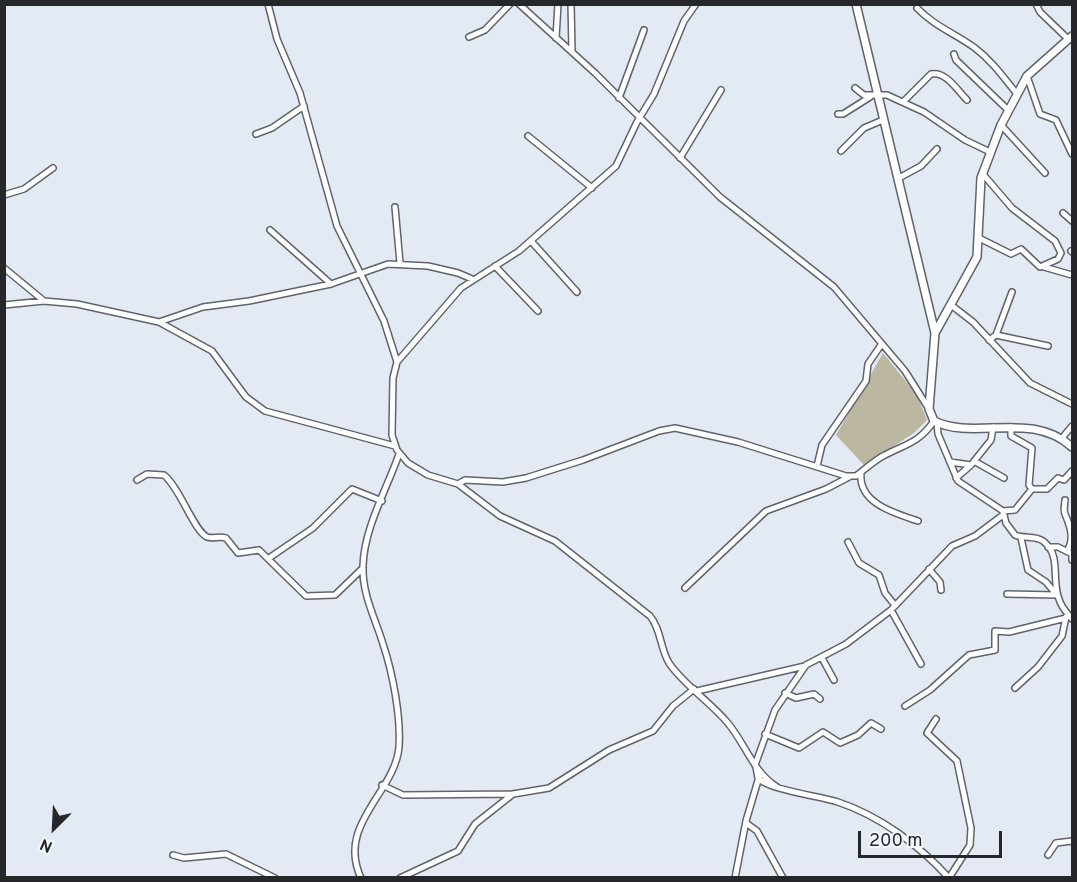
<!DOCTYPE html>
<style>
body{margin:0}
#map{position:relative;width:1077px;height:882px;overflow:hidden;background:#e4eaf3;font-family:Overpass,sans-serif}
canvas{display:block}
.frame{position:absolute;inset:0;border:6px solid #25272b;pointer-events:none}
.north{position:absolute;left:24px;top:798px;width:60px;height:60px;-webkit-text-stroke:4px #f2f7fe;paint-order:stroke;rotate:204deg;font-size:16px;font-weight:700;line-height:24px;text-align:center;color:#25272b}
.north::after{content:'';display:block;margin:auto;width:21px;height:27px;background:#25272b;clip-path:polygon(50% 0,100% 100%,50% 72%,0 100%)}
.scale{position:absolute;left:858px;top:831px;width:144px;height:27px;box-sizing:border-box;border:3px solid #25272b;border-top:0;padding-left:8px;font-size:18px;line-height:21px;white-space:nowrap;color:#25272b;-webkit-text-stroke:4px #f2f7fe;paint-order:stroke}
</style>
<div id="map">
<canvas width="1077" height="882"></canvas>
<div class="frame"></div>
<div class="north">N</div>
<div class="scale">200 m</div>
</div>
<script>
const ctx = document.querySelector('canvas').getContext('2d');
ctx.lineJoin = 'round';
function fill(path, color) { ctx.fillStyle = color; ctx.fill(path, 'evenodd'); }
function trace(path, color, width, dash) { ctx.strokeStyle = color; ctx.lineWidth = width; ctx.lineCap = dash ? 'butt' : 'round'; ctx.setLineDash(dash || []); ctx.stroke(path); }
fill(new Path2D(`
 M883 353 917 395 927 420 914 433 864 465 836 435Z`), '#bbb7a0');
const minor = new Path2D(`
 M268 4 277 39 300 93 337 226 384 321 397 362
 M519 4 595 73 720 197 834 287 905 371 929 409
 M571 4 572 51
 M696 4 684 21 654 94 637 122 616 166 519 251 461 288 397 362 393 378 392 435 397 450 408 463 428 475 458 484 500 516 555 541 650 616C661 629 660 648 669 663 684 685 709 701 727 722 745 743 753 772 777 787
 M1036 4 1040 12 1068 39
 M917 8C934 26 956 34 975 48 992 61 1004 78 1017 94
 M469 37 485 30 510 4
 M556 38 558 4
 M954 54 956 60 1008 110
 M1027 76 1040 114 1056 120 1072 154
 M855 88 864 95H887L924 112 965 140 990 152
 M619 98 644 30
 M903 102 931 74C946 71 957 90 967 100
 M838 114H843L870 97
 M1001 125 1045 173
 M256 134 272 128 304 106
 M528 136 592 188
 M841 151 864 128 883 120
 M680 158 721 90
 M899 178 921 166 937 149
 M4 195 24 189 53 168
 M395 207 400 263
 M1063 213 1072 221
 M270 230 331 284
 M979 238 1011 254 1021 249 1040 267 1058 259 1061 253 1055 241 1012 208 982 173
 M531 241 577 292
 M1071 251 1072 252
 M495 266 538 311
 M1044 267 1072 275
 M4 268 44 301
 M4 305 44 301 77 304 159 322 212 351 246 397 265 411 395 446
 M951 305 973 322 1030 383 1072 404
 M159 322 203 307 249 301 331 284 388 264 428 266 458 273 472 279
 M996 335 1048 346
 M989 340 996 335 1012 292
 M937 422 938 434 958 481 1003 511 1006 523 1015 535C1024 539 1035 535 1043 541 1062 555 1051 580 1059 599 1061 607 1067 613 1072 619
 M1011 427V436L1032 448 1029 485 1032 489
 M1062 438 1072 426
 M974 461 1004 478
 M950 462 971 465 991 440 993 427
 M817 466 822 445 866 381 868 364 881 345
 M861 473C858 503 894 513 918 521
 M956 478 971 465
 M137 480 147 474 164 475C180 488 194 531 207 537 213 539 219 536 226 538L238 553 259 550 306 596 335 595 363 568
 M458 484 465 480 503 482 526 478 583 460 659 431 675 428 738 442 846 476H856C865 469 874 461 883 456 905 444 918 444 934 421
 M1065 500C1065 504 1063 510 1065 514 1070 526 1075 539 1067 551
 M1003 511 1015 510 1032 489H1047L1058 478 1064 480 1072 471
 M1021 538 1028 570 1046 582 1056 594
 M848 542 859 563 879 575 885 593 894 604
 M1048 547H1058L1072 554V560
 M269 558 313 528 352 489 382 501
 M929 569 940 582 941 590
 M685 588 766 511 826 489 849 477
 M1007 594 1057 595
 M891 610 921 664
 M822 658 834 680
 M1015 688 1038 667 1062 636 1066 617
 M697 691 805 666
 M785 693 796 698 814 694 820 699
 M905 706 930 690 969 655 995 650V631L1009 632 1066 618
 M936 719 927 733 957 761 971 828 970 845 949 878
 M765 734 799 748 823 732 840 743 858 735 871 723 881 729
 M755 765 775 710 806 665 846 644 891 610 952 546 975 536 1003 515
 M756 767 758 778C769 790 819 796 838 802 880 816 919 845 949 878
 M382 785 403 795 513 794 549 788 609 750 653 731 673 706 694 689
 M746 823 757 831 783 878
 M173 855 184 858 226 854 275 878
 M1048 855 1056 843 1072 841
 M361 878C336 824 395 793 399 747 401 717 393 674 383 644 375 618 362 594 363 566 364 528 387 489 399 454
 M400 878 458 851 475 824 513 794
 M735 878 746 821 759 777`);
const tertiary = new Path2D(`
 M856 4 935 333 929 409 934 421C974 441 1031 410 1072 447
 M935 333 977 257 981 178 1001 125 1027 76 1072 36`);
trace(minor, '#5f646c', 8);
trace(tertiary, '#5f646c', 10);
trace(minor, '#fff', 5);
trace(tertiary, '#fff', 7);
</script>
